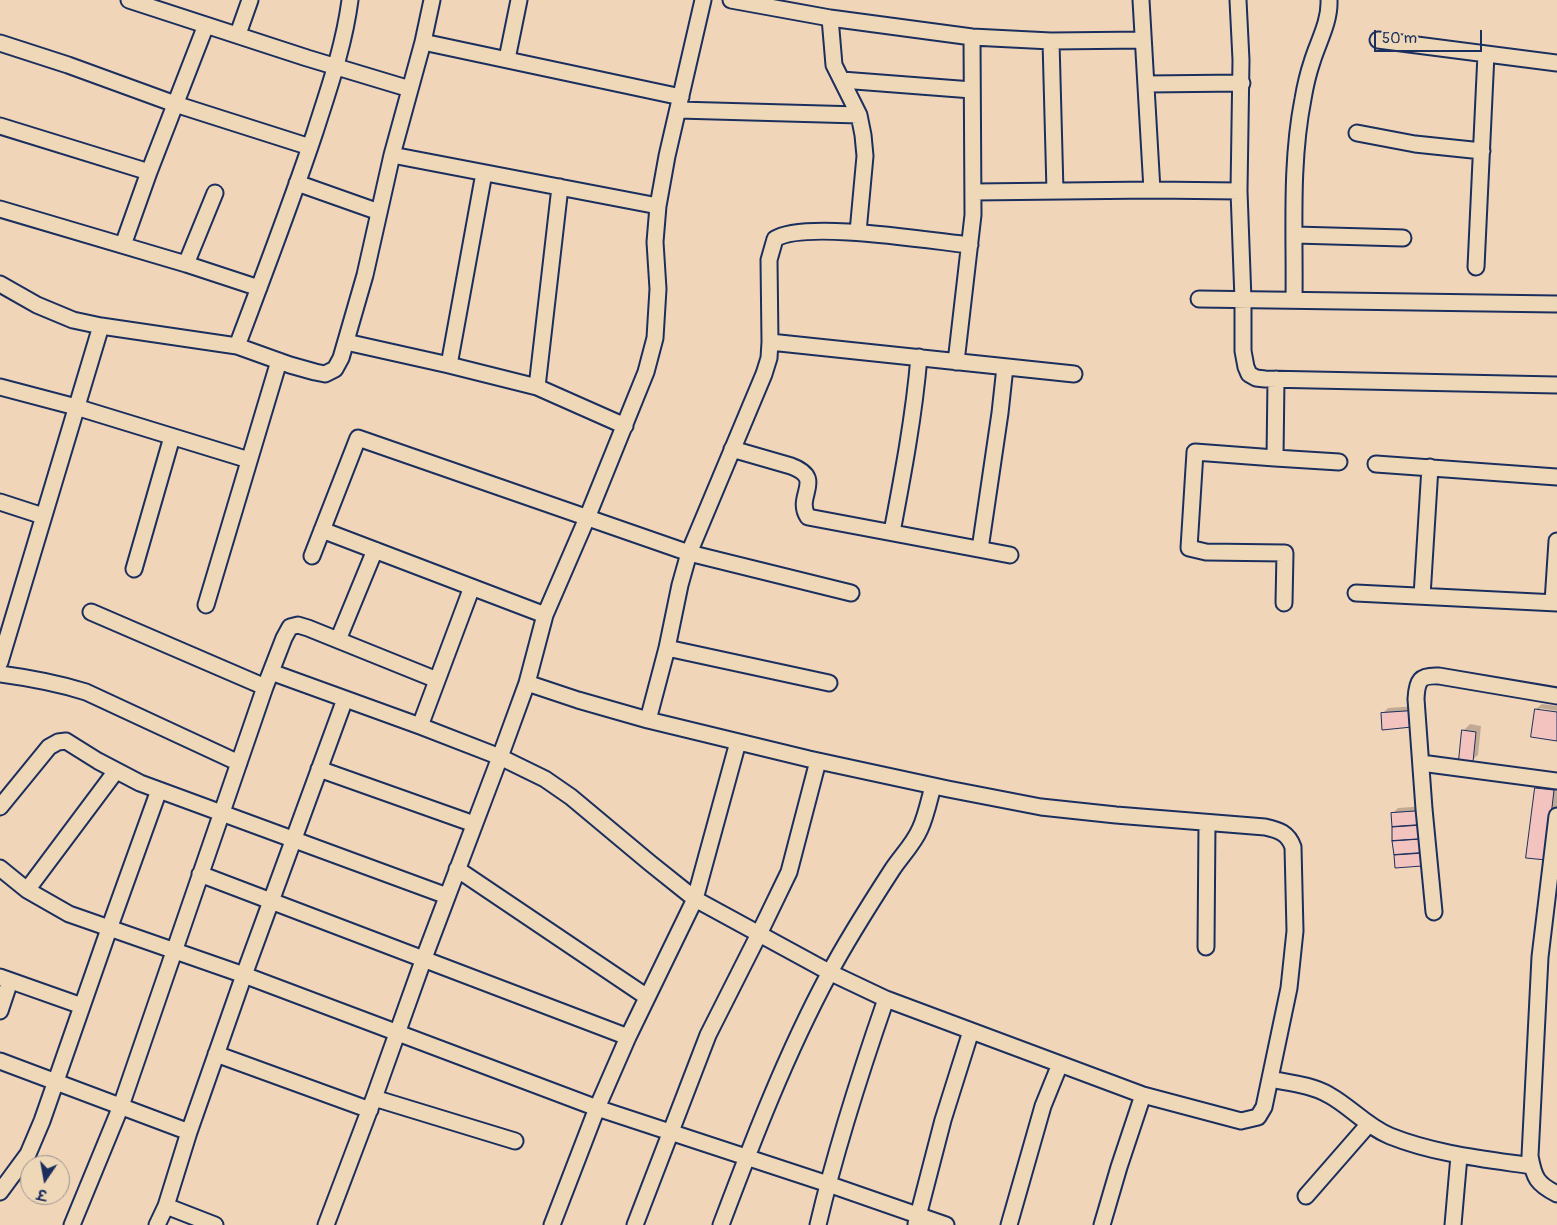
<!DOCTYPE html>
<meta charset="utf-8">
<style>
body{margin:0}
#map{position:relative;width:1557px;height:1225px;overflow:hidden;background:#f1d5b9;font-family:Pangolin,"Playpen Sans Deva",sans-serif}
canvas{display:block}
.north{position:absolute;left:20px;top:1155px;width:50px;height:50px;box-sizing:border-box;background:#efd8b7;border:1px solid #9a9493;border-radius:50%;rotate:192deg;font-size:14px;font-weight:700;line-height:20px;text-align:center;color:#1b2f5e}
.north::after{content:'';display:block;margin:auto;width:18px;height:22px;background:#1b2f5e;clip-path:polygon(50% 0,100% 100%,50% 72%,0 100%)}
.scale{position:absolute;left:1374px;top:30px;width:108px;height:22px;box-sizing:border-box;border:2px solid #1b2f5e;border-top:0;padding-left:6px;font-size:15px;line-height:18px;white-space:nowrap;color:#1b2f5e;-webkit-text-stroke:4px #efd8b7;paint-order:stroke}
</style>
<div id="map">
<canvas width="1557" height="1225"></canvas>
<div class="north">उ</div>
<div class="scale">50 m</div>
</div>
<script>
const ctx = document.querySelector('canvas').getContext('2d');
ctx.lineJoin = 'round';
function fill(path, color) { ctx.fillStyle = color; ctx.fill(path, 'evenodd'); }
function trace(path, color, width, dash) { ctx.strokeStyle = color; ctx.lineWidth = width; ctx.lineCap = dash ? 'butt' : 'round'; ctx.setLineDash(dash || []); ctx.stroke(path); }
fill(new Path2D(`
 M1542 704 1557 706V711L1540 708V711L1557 713V739L1536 709Z
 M1416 706 1418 720 1382 714 1388 708Z
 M1470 724 1481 726 1478 755 1472 760 1464 730Z
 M1545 779 1557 781V831L1536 788Z
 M1426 806 1429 846 1396 867 1392 814 1398 808Z`), '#0003');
const building = new Path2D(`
 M1535 709 1557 712V741L1531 737Z
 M1411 711 1412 727 1382 730 1381 713Z
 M1462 730 1476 732 1473 762 1459 760Z
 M1535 788 1554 790 1546 860 1526 858Z
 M1421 811 1422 825 1392 827 1391 813Z
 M1420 825 1421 839 1392 841V827Z
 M1423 839 1424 853 1394 855 1392 841Z
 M1421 853 1422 866 1395 868 1394 855Z`);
fill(building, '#f3c4bf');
trace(building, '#1b2f5e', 1);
const street = new Path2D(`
 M129 0 307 58 410 89
 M731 0 830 18 972 37 1051 41 1143 40
 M1141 0 1152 190
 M1238 0 1241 60 1239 191 1243 300V351L1246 367 1249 374 1256 378 1265 379 1557 385
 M830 18 834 65 859 115 863 135 865 156 858 232
 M238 34 250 0
 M1378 40 1557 63
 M1051 41 1055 191
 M423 42 681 97
 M0 43 68 65 175 104 310 147
 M507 59 519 0
 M842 80 972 90
 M1146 84 1242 83
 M678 110 859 115
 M0 126 149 172
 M1357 133 1415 144 1482 151
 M392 155 658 206
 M297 183 379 212
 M974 192 1152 190 1239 191
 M0 209 186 264 259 288
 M1295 235 1403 238
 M123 245 149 172 206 25
 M186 264 215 193
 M1476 267 1486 54
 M0 284 37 305 73 320 101 326 237 346 290 365 315 372 325 374 335 369 341 358 365 275 392 155 423 42 432 0
 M1199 299 1557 304
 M1294 300C1295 234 1290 165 1303 99 1305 87 1308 74 1312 62 1318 42 1330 22 1329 0
 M346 342 449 365 537 387 625 426
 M770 342 1074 374
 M237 346C264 274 291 204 315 132 329 88 344 46 350 0
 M956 362 973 215 972 37
 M449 365 484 173
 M1276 379 1275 458 1195 452 1189 548 1206 552 1285 553 1284 603
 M0 387 76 407 249 460
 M537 387 560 187
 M732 449 791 466C826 479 794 496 808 517L1010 555
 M1275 458 1339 462
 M1376 464 1557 477
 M0 502 43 516
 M322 530 545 615
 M892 532C903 474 914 416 919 357
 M980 549 1000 413 1005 367
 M312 556 358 438 689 553 851 593
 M134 569 172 437
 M1356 593 1557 603
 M1422 596 1430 467
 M1553 602 1557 541
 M206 605 279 361
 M91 612 265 687
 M338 640 375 550
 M667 648 829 683
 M0 662 101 326
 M271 672 420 726 500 757 545 779 571 797 650 863 695 899 829 972 886 999 1143 1095 1241 1121 1258 1117 1264 1107 1289 988 1295 931 1293 847C1288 833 1279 830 1265 827L1116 815 1041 807 948 789 809 759 648 720 578 700 527 683
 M0 674C30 678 57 683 86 692L239 763
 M648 720 667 648 680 585 689 553 764 374 769 358 770 342 769 260 775 239C804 220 931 241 970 245
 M420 726 472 587
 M1421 763 1557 781
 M319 769 474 824
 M0 807 49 747 58 742 66 741 98 761 140 783 447 896
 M1557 816 1540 957 1530 1156C1534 1178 1537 1184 1557 1194
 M0 868 27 890 69 914 244 975 597 1108 828 1184 946 1225
 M457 869 647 997
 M200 874 628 1037
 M27 890 116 771
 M1434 912 1424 809 1416 699C1417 680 1420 675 1439 676L1557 696
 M1206 947 1207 823
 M0 977 82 1006
 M0 1011 10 981
 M216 1054 370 1110
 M0 1061 189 1132
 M1270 1079C1290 1083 1312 1085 1329 1095 1351 1107 1366 1126 1390 1136 1435 1154 1484 1159 1532 1166
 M374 1098 515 1141
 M0 1192 28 1154 42 1121 109 929 159 790
 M1306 1196 1368 1125
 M166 1206 215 1225
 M916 1224 943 1120 971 1031
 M72 1225 121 1106 265 687 284 638 290 627 298 625 308 628 437 680
 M157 1225 166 1206 189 1132 244 975 345 699
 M326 1225 374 1098 424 958 500 757 527 683 545 615 587 518 646 372 655 338 658 289 655 242 658 206 667 156 703 0
 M552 1225 597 1108 628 1037 695 899 738 742
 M635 1225 708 1035 759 934 789 872 818 761
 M721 1225C753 1140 786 1054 829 974 848 938 870 904 892 870 901 856 913 845 920 829 926 816 929 801 933 786
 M818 1225C836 1148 860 1074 886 999
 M1009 1225 1043 1106 1060 1064
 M1102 1225 1119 1167 1143 1095
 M1453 1225 1459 1156`);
trace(street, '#1b2f5e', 19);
trace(street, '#efd8b7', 15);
</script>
